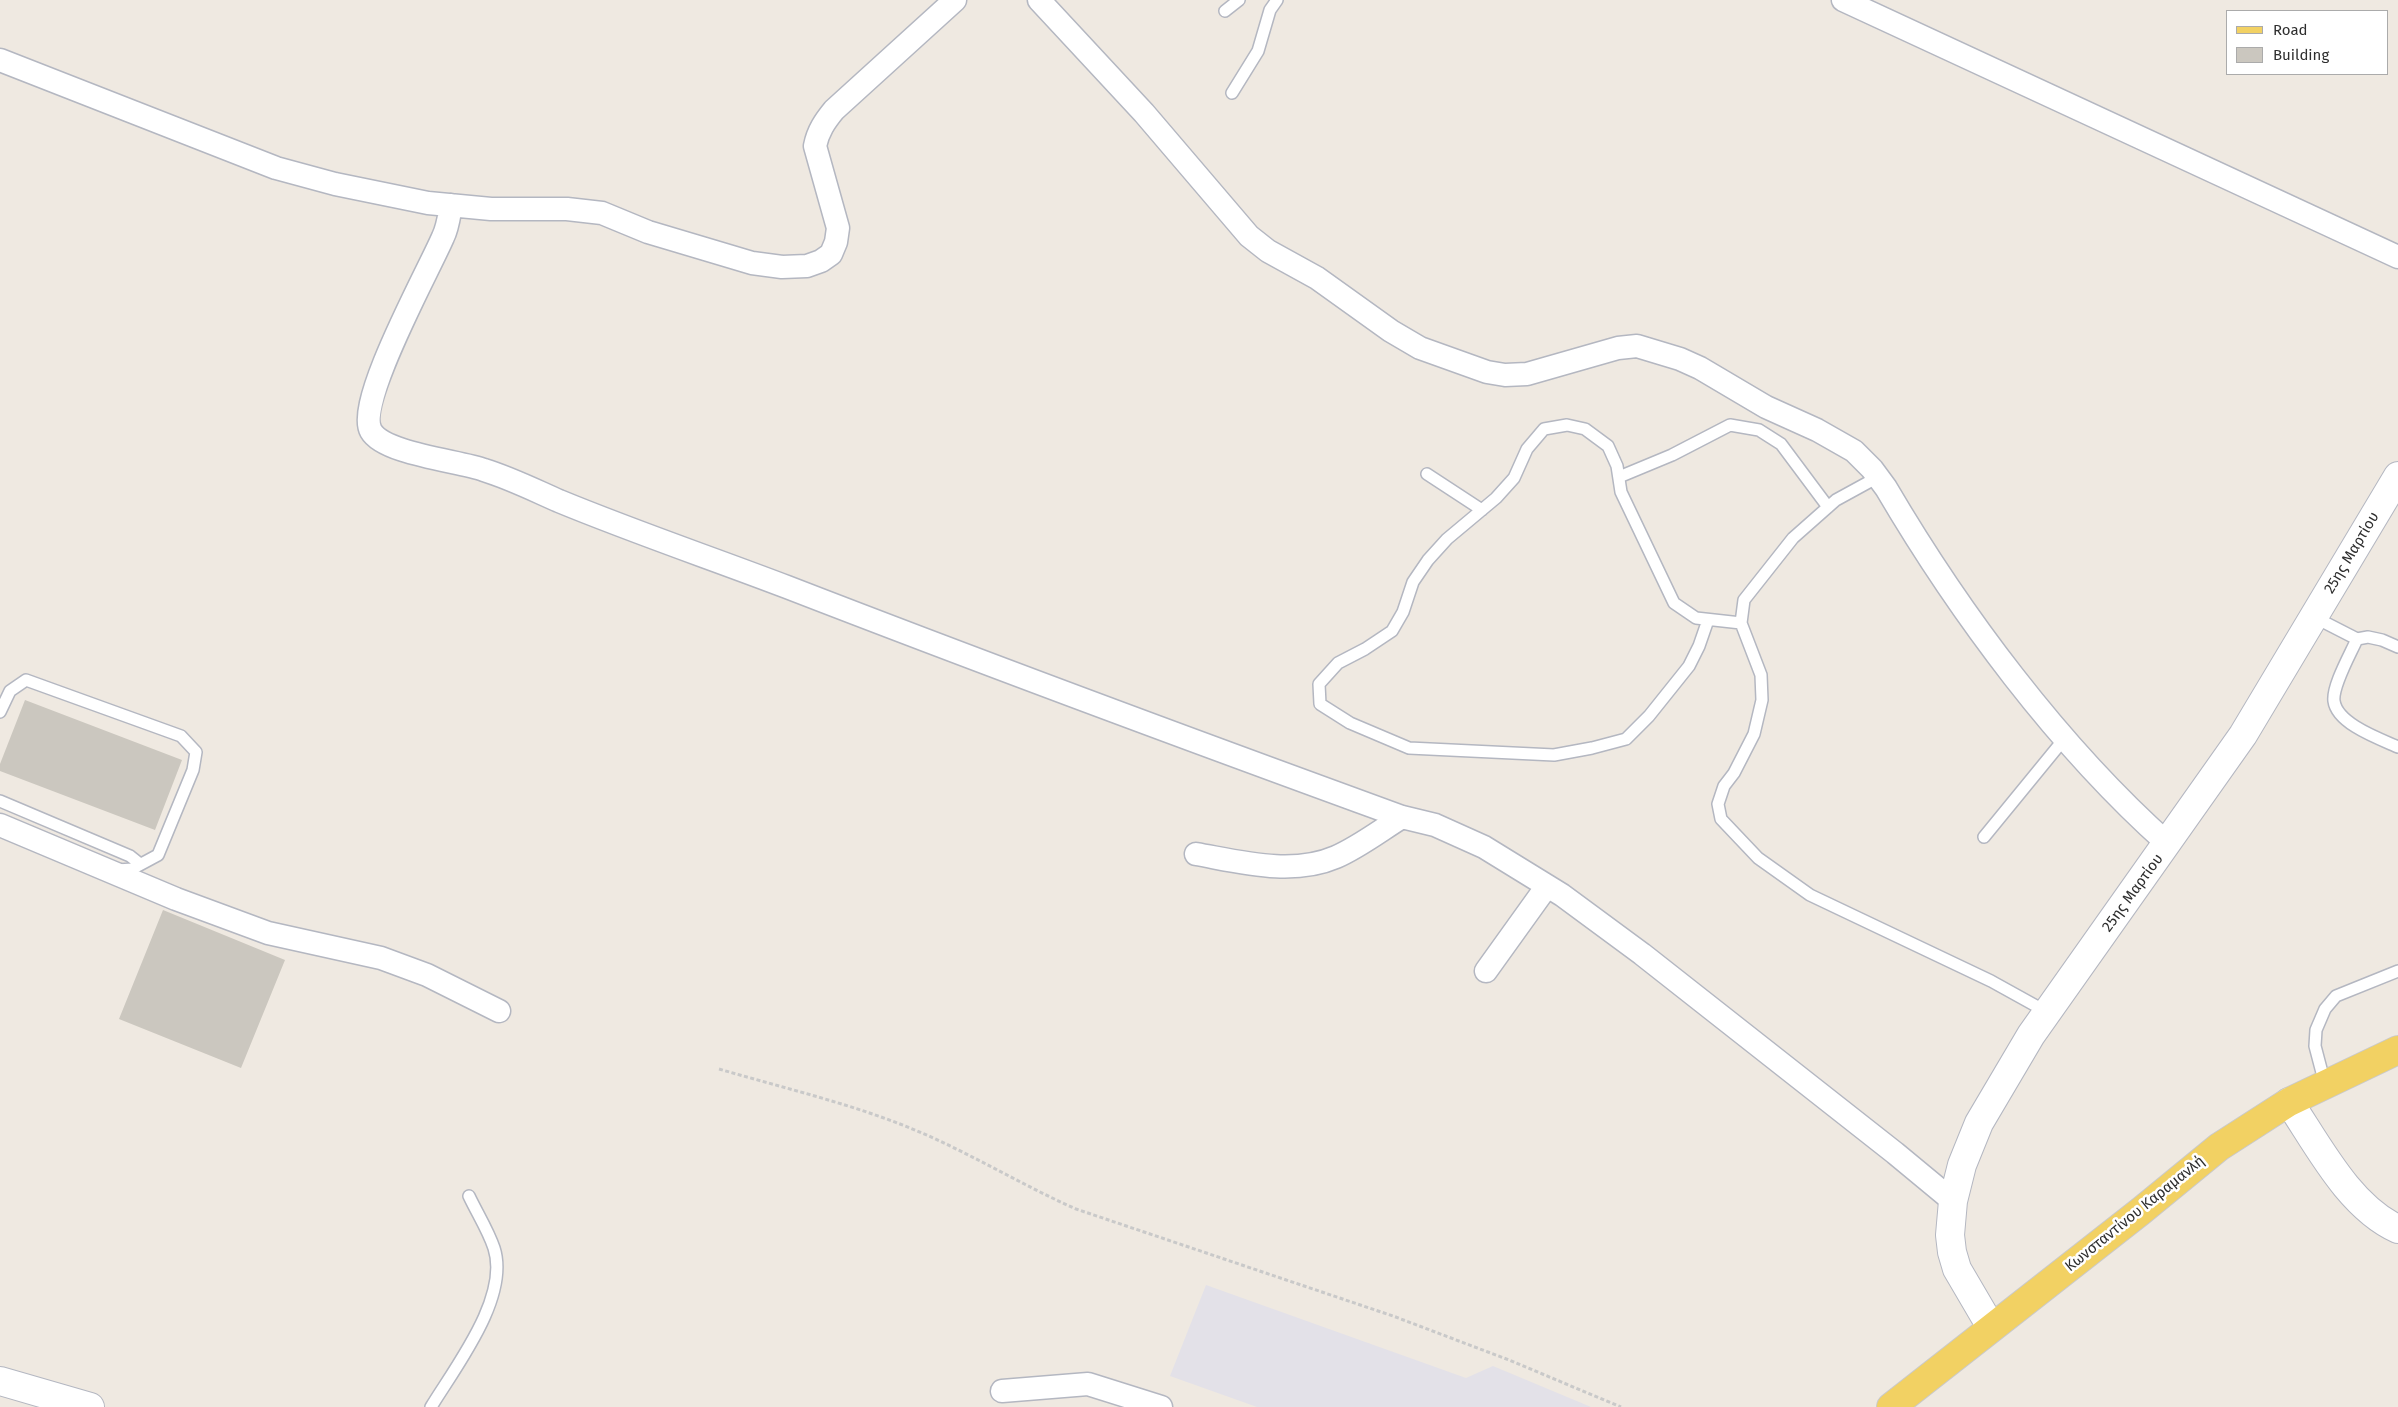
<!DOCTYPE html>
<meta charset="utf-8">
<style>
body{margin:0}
#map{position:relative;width:2398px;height:1407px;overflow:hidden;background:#efe9e1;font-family:"Fira Sans",sans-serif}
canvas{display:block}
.legend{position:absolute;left:2226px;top:10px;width:162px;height:65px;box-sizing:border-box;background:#fff;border:1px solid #ababab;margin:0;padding:6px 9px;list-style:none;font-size:15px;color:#2e2e2e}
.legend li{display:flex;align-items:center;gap:10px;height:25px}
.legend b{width:25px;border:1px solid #ababab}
</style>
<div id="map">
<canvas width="2398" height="1407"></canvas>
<ul class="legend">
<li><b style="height:6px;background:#f2d163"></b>Road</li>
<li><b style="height:14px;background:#cbc7bf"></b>Building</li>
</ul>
</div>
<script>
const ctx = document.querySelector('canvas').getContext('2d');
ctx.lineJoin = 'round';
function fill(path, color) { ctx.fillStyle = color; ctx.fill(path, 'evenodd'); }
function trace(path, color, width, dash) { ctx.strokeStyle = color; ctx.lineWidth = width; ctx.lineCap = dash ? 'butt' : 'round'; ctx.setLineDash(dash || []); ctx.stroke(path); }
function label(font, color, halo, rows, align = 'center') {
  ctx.font = font + ' "Fira Sans",sans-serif'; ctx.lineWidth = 5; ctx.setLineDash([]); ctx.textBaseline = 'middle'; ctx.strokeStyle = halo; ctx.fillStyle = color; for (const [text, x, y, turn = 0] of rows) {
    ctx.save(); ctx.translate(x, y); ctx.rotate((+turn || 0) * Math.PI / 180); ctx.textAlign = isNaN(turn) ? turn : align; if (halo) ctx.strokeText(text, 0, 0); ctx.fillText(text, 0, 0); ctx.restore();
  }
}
fill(new Path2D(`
 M1206 1285 1466 1378 1493 1366 1591 1407H1257L1170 1376Z`), '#e3e1e8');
fill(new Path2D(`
 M25 700 182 760 155 830 0 771V764Z
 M163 910 285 960 241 1068 119 1019Z`), '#cbc7bf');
const lane = new Path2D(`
 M1225 11 1239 0
 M1232 93 1258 51 1270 10 1277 0
 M1427 474 1482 510
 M1619 477 1672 455 1730 425 1759 430 1781 444 1828 507
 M1878 477 1836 500 1793 538 1744 600 1741 623 1761 675 1762 700 1754 734 1734 773 1724 786 1718 804 1721 819 1758 858 1810 895 1991 981 2047 1012
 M2314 617 2357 639 2368 637 2382 640 2398 647
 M1708 620 1699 646 1689 666 1649 716 1626 739 1592 748 1554 755 1409 748 1350 723 1320 704 1319 684 1338 663 1365 649 1392 631 1403 612 1413 582 1428 560 1447 539 1496 498 1514 478 1527 449 1544 429 1567 425 1585 429 1608 446 1617 466 1621 492 1674 603 1696 618 1741 623
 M2357 639C2351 653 2332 686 2334 701 2337 724 2380 739 2398 747
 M0 712 10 691 26 680 181 736 196 752 193 770 158 855 132 869 118 870
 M0 801 130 856 140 864
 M1984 837 2065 738
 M2325 1084 2315 1046 2316 1030 2325 1009 2336 996 2398 971
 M431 1407C456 1366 510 1297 494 1248 488 1230 477 1213 469 1196`);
const street = new Path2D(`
 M1039 0 1144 113 1249 236 1268 251 1317 278 1391 331 1420 348 1487 372 1505 375 1527 374 1618 348 1637 346 1680 359 1700 368 1766 407 1817 430 1854 451 1872 469 1886 488C1960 614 2059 747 2168 844
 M1843 0 2398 257
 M0 60 276 168 335 184 428 203 491 209H567L602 213 648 232 752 263 782 267 807 266 821 261 831 254 836 242 838 228 815 146C818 131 825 121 834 110L955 0
 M451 205C449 216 448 227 443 237 429 270 355 403 371 431 384 454 460 461 484 470 510 478 534 490 559 501 634 532 711 558 787 587 991 666 1196 742 1402 817L1435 825 1484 847 1562 895 1642 954 1895 1153 1953 1201
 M0 825 176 899 268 933 381 958 427 975 499 1011
 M1196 854C1241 862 1292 876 1336 857 1359 847 1381 830 1402 817
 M1486 971 1547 886
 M1002 1391 1088 1384 1161 1407`);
const secondary = new Path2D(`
 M2289 1102C2318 1145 2349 1207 2398 1229
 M1991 1327 1957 1269 1952 1252 1950 1235 1953 1201 1962 1165 1979 1123 2031 1035 2243 735 2398 476
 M0 1381 90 1407`);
const primary = new Path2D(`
 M1891 1407 2141 1211 2219 1147 2289 1102 2398 1050`);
trace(lane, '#b4b7c1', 14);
trace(street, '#b4b7c1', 25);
trace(secondary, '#b4b7c1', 30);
trace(primary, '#c9c9c9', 30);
trace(new Path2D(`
 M719 1069C787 1089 857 1105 922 1133 975 1156 1024 1186 1076 1209L1393 1316 1509 1360 1621 1407`), '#c9c9c9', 3, [4, 2.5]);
trace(lane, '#fff', 11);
trace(street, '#fff', 22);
trace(secondary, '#fff', 28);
trace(primary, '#f2d163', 28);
label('15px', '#2e2e2e', '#fff', [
 ["25ης Μαρτίου",2352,553,-59],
 ["25ης Μαρτίου",2133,893,-54],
 ["Κωνσταντίνου Καραμανλή",2135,1214,-39]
]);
</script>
